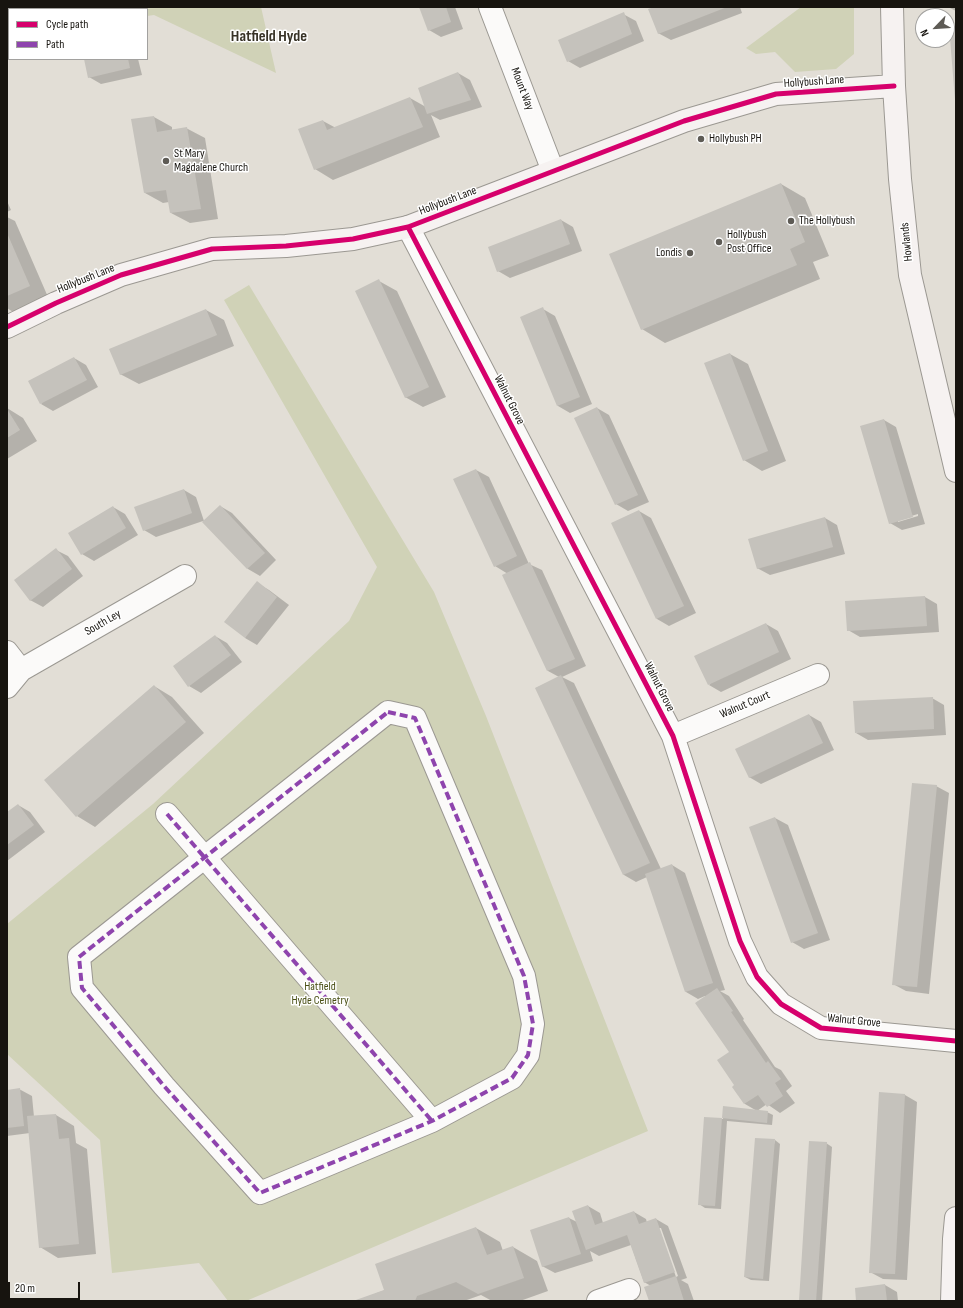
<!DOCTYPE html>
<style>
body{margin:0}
#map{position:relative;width:963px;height:1308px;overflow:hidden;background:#e2ded6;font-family:"Sofia Sans Condensed",sans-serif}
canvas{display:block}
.frame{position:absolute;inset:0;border:8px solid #17140f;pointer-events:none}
.legend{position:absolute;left:8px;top:8px;width:140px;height:52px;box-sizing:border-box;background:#fff;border:1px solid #a2a19f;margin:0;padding:5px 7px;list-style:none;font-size:12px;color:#17140f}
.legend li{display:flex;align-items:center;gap:8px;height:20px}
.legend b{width:20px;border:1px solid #a2a19f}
.north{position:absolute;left:915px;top:8px;width:40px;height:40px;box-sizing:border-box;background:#fff;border:1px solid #a2a19f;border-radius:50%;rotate:245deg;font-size:11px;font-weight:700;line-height:16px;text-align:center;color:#17140f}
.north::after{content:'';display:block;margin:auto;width:14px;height:18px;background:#5e5b55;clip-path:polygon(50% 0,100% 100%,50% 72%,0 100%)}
.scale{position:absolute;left:8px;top:1282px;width:72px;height:18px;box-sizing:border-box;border:2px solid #17140f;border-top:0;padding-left:5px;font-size:12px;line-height:14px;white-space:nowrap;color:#17140f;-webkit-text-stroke:3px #fff;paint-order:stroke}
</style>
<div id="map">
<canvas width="963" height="1308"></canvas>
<div class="frame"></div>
<ul class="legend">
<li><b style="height:5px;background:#d6006c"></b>Cycle path</li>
<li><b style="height:5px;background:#8e44ad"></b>Path</li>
</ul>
<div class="north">N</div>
<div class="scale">20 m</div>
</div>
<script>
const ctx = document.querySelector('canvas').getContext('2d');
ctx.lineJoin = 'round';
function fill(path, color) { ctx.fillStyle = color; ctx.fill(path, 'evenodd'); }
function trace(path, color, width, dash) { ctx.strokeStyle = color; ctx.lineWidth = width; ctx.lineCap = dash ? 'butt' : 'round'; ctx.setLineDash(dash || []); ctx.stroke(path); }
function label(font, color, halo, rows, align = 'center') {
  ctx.font = font + ' "Sofia Sans Condensed",sans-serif'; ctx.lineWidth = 3; ctx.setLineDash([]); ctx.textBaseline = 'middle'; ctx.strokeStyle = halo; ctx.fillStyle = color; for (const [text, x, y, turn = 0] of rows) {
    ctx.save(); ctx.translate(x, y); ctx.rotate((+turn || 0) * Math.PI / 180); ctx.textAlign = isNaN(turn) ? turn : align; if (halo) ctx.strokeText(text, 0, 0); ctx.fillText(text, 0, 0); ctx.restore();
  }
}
fill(new Path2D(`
 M7 7H261L276 73 154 15 147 16V9H9V41L7 42Z
 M801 7H854V54L836 69 795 72 775 52 756 54 746 48Z
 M249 285 434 592 486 716 648 1131 246 1301H228L199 1263 112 1273 100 1140 7 1054V924L153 804 349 621 377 567 224 300Z`), '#d0d2b7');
fill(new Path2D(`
 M420 7H455L463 29 441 37 429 30Z
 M657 7H740L742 13 671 40 658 33Z
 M948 7H956V11Z
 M623 14 636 21 644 41 580 68 568 61Z
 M85 59H138L142 75 101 84 89 77Z
 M458 73 470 80 482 107 440 120 431 115 440 137 333 180 315 169 323 121 336 128 410 98 426 107Z
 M154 117 172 127V130L186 128 205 138 218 219 190 223 171 213 169 202 163 203 145 193Z
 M781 184 805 198 829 256 813 262 820 279 665 343 642 329Z
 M7 201 11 210 7 212Z
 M7 217 15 221 48 297 13 312 7 308Z
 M561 220 573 227 582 251 510 278 498 271Z
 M379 281 397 291 446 397 423 407 405 397Z
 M543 309 555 316 592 404 570 413 558 406Z
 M206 310 224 320 234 346 139 384 120 374Z
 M730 354 748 364 786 461 762 471 744 460Z
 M74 358 86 365 98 387 53 411 41 404Z
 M7 408 23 418 37 441 7 459Z
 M597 408 609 415 649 502 628 511 616 504Z
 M884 420 896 427 925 524 902 530 890 523ZM918 514V516L898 522V520Z
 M476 470 489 477 529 564 542 570 586 666 562 677 574 683 661 869 672 865 685 873 725 990 720 991 729 996 744 1019 743 1020 775 1067 781 1070 792 1086 786 1091 795 1103 780 1113 767 1104 757 1111 745 1104 733 1087 736 1085 730 1052 705 996 698 999 686 992 647 877 636 882 624 875 536 688 559 677 548 671 504 576 508 574 495 566Z
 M184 490 196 497 204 521 220 506 232 513 276 560 260 576 248 569 203 521 156 537 144 530Z
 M113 507 125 514 138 535 94 561 82 554Z
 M639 511 651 518 696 613 669 626 657 619Z
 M825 518 837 525 845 554 770 575 757 568Z
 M56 550 68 556 83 576 43 607 30 600Z
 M257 583 269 590 289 605 257 645 245 638Z
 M925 597 937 604 939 632 860 637 848 630 846 602Z
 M766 624 778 631 791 659 721 692 709 685Z
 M215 636 227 643 242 662 201 693 189 686Z
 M154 686 172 697 204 733 95 827 77 816Z
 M932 698 944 705 946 735 868 740 856 733Z
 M809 715 821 722 834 750 761 784 749 777Z
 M936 786 949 793 929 994 906 991 893 984Z
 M18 805 30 812 45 832 7 861V814Z
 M775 818 788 825 830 940 804 949 792 942Z
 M19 1089 32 1096 34 1117 56 1115 74 1126 76 1143 87 1149 96 1254 58 1258 40 1247 30 1133 7 1136V1091Z
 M880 1093 905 1095 917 1102 907 1280 883 1279 870 1272Z
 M724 1107 767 1112 773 1115 772 1125 727 1121 721 1209 705 1208 699 1204 705 1118 723 1119Z
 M775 1140 780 1144 769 1281 751 1280 745 1277Z
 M826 1143 832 1147 822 1301H800Z
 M588 1206 600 1213 603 1223 634 1212 646 1219 647 1223 656 1219 668 1226 687 1278 681 1280 688 1284 694 1301H650L651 1286 644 1282 631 1245 599 1256 590 1251 593 1261 555 1273 542 1266 569 1218 577 1222ZM659 1228H661L678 1276 676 1277Z
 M476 1228 500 1242 503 1251 513 1247 537 1261 548 1291 520 1301H492L481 1295 464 1301H356L385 1290Z
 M885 1285 897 1292 898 1301H857Z`), '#0003');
fill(new Path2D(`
 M419 7H446L451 22 428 31Z
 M654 7H727L658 34 648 9Z
 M624 12 632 34 567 62 558 40Z
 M949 26H956V100H955Z
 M84 59H128L130 68 88 78Z
 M458 72 471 100 427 114 418 88Z
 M410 97 423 127 314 170 298 129 323 120 327 130Z
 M154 116 157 132 187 127 201 209 170 213 166 190 144 193 131 119Z
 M781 183 805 242 790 249 797 265 641 330 609 254Z
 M561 219 570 244 497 272 488 247Z
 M7 233 30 286 7 296Z
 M379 279 429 387 405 398 355 291Z
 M543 307 580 397 557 406 520 317Z
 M206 309 217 335 120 375 109 349Z
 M730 353 768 451 743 461 704 363Z
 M74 357 87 380 40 404 28 381Z
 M597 407 638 495 615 505 574 418Z
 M7 409 20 430 7 438Z
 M884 419 913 517 889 524 860 426Z
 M476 469 517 556 494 567 453 479Z
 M184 489 192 513 143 531 134 507Z
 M220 505 265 553 247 569 202 522Z
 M113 506 126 528 81 555 68 533Z
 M639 510 684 606 656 619 611 523Z
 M825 517 833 547 757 569 748 539Z
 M56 548 72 569 30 601 14 580Z
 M530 562 575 659 547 671 502 575Z
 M257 581 277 597 245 638 224 622Z
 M925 596 927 626 847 631 845 601Z
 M766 623 779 652 708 685 694 656Z
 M215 635 231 655 188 687 173 666Z
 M561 675 650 863 623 875 535 688Z
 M154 685 186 722 76 817 44 780Z
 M933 697 934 729 855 733 853 701Z
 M809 714 823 743 749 778 735 749Z
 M912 783 937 785 917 987 892 985Z
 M18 804 34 825 7 845V812Z
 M775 817 818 933 791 943 749 827Z
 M672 864 713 983 685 992 645 874Z
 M717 988 733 1011 731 1012 766 1063 768 1061 781 1079 775 1083 783 1096 767 1107 758 1095 744 1104 732 1087 734 1085 717 1060 729 1052 695 1003Z
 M20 1088 24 1126 7 1128V1090Z
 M879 1092 905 1094 895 1274 869 1273Z
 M723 1106 768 1111 767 1123 722 1118Z
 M56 1114 59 1139 69 1138 79 1244 39 1248 27 1116Z
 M704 1117 722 1118 715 1206 698 1205Z
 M755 1138 775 1139 763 1279 744 1277Z
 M809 1141 827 1142 816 1301H799Z
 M588 1205 595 1225 634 1211 639 1224 656 1218 675 1272 644 1283 627 1235 586 1250 572 1211Z
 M569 1217 581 1254 542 1267 530 1230Z
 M476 1227 487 1255 513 1246 524 1278 478 1294 456 1282 417 1296 415 1301H353L384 1290 375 1264Z
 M676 1276 684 1301H649L644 1287Z
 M885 1284 887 1301H856L855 1288Z`), '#c5c2bc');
const street = new Path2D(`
 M490 7 553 171
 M408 227 673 736 740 941 757 977 781 1004 821 1028 956 1041
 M7 652 21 670
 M7 687 21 670 185 576
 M388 712 415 718 524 976 533 1024 528 1055 512 1078 432 1121 260 1193 164 1086 82 988 79 957Z
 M673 736 818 675
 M167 814 432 1121
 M598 1301 629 1290`);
const secondary = new Path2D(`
 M892 7 894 86 900 179 910 275 956 471
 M7 327 56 303 121 275 212 249 286 246 353 239 408 227 684 121 776 94 894 86
 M952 1301 954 1239 956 1218`);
trace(street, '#9b9892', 24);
trace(secondary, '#9b9892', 24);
trace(street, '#fbfaf9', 22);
trace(secondary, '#f6f2f1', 22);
trace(new Path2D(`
 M388 712 415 718 524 976 533 1024 528 1055 512 1078 432 1121 260 1193 164 1086 82 988 79 957Z
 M167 814 432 1121`), '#8e44ad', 4, [8, 4]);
trace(new Path2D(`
 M408 227 673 736 740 941 757 977 781 1004 821 1028 956 1041
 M7 327 56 303 121 275 212 249 286 246 353 239 408 227 684 121 776 94 894 86`), '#d6006c', 5);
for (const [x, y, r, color] of [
 [701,139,4,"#5e5b55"],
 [166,161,4,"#5e5b55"],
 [791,221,4,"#5e5b55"],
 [719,242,4,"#5e5b55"],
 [690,253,4,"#5e5b55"]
]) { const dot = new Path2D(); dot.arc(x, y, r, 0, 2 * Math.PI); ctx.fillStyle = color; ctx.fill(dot); trace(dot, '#fff', 1.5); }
label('12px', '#17140f', '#fff', [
 ["Hollybush Lane",814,82,-4],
 ["Mount Way",522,89,69],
 ["Hollybush Lane",448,201,-21],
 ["Howlands",907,242,-96],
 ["Hollybush Lane",86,279,-22],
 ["Walnut Grove",509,400,63],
 ["South Ley",103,623,-30],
 ["Walnut Grove",659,687,63],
 ["Walnut Court",745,705,-23],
 ["Walnut Grove",854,1021,6]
]);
label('12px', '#17140f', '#fff', [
 ["Hollybush PH",709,139],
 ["St Mary",174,154],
 ["Magdalene Church",174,168],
 ["The Hollybush",799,221],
 ["Hollybush",727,235],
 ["Post Office",727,249],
 ["Londis",682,253,"right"]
], 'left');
label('12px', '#494f15', '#fff', [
 ["Hatfield",320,987],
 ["Hyde Cemetry",320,1001]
]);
label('bold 16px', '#373226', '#fff', [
 ["Hatfield Hyde",269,37]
]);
</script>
